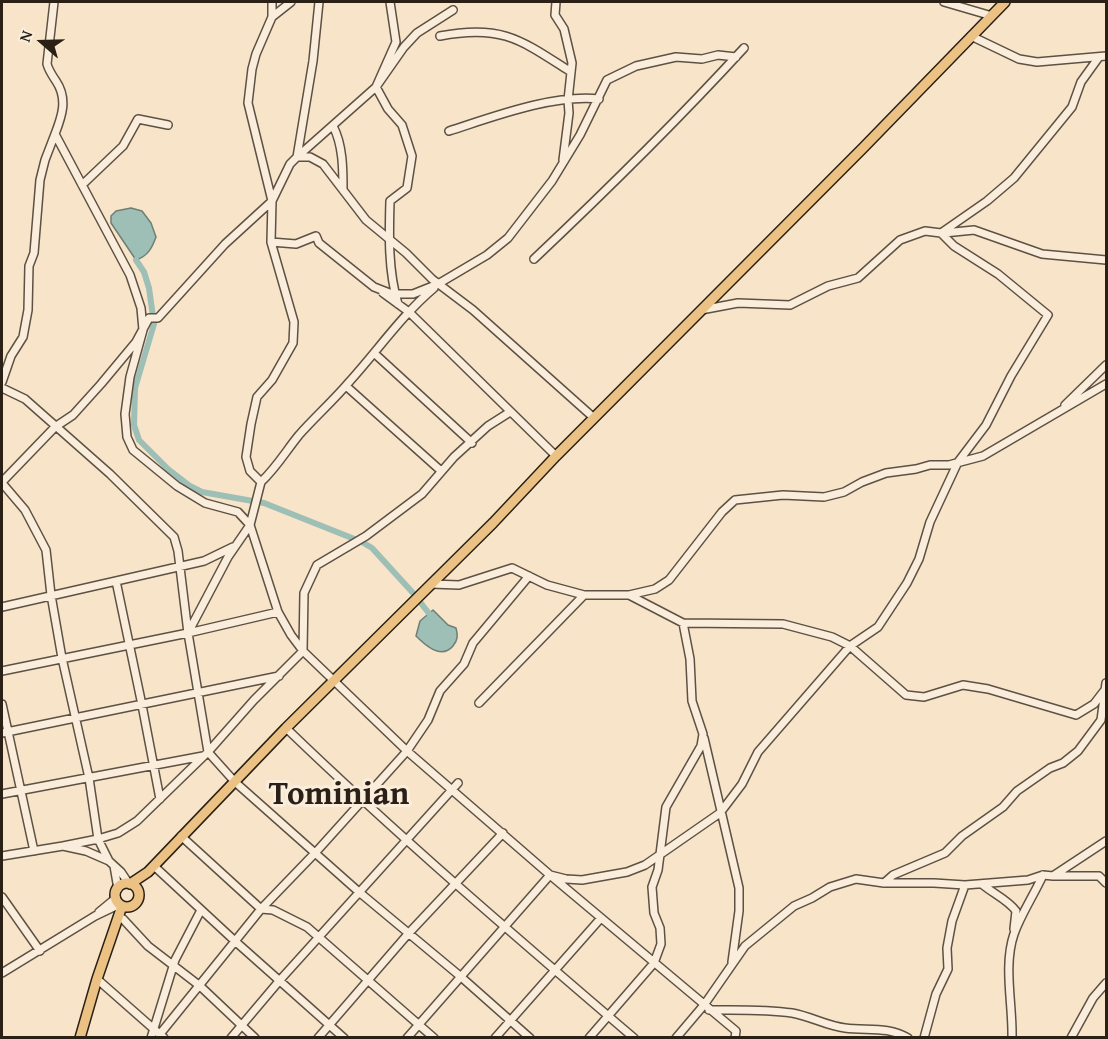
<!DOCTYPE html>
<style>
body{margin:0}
#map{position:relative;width:1108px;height:1039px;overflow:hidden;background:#f7e4c9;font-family:"Gentium Book Plus",serif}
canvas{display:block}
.frame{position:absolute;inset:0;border:3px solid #2a2016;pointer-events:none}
.north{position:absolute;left:12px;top:12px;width:60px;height:60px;-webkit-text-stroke:4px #faeddc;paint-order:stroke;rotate:290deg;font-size:16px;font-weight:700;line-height:24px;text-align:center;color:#2a2016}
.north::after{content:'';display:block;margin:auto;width:21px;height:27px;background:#2a2016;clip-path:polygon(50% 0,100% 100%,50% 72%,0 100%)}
</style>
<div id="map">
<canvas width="1108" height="1039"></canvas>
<div class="frame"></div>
<div class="north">N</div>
</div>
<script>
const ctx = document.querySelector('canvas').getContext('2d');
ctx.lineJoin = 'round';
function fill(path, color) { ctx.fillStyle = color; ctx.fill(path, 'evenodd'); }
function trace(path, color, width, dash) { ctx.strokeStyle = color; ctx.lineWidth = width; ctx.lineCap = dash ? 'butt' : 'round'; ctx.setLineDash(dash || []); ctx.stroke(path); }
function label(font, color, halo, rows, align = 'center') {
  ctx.font = font + ' "Gentium Book Plus",serif'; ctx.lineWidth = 6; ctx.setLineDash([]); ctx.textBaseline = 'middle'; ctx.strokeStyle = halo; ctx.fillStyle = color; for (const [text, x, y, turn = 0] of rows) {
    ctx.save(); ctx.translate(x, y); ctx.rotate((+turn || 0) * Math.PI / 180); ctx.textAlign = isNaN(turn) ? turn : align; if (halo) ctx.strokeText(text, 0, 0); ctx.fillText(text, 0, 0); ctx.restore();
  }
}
const water = new Path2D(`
 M131 208 142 211 151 223 156 237C152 248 148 256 136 260L111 223V216L116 211Z
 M433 610 448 625 456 628C458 635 458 640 453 646 441 660 425 645 416 636L420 621Z`);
fill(water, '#9dbfb5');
trace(water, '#6f7f75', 1.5);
trace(new Path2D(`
 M136 260 144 272 149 288 154 324 135 388 134 425 139 440 168 469 190 486 202 492 264 503 362 542 372 548 413 593
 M420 602 431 616`), '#9dbfb5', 6);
const minor = new Path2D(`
 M54 2 47 64C49 71 52 75 56 81 68 99 62 116 55 134L130 275 141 308 143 330 130 377 125 414 127 437 133 450 177 486 205 503 238 512 250 525 278 612 291 635 303 651 407 751 550 875 736 1031 735 1038
 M390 2 396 42 376 87 388 109 402 125 412 156 407 188 390 201C389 235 388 271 398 304
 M556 2 555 15 564 29 572 63 568 100 569 113 563 160
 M944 2 992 16
 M272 17 291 2
 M440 36C502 24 521 40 571 72
 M971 36 1019 59 1037 62 1106 56
 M333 126C343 145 343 169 343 190
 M449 131C493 117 553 94 599 99
 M297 157H310L323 164 366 220 406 253 432 279 473 310 594 418
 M297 157 376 87 404 47 417 33 453 10
 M82 185 123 146 138 119 168 125
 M941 233 987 201 1014 178 1072 107 1081 82 1099 57
 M944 233 974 230 1042 254 1106 260
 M271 242 296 244 316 236 319 243 374 287 392 294H413L438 284 487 255 508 238 552 181 580 135 607 80 636 66 676 57 702 59 718 55 736 57
 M534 259C606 191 677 121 744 48
 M383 293 409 312 556 456
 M374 353 472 443
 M2 382 11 356 23 337 28 310 29 266 34 253 40 180 45 160 55 134
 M346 386 440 470
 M2 388 25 399 110 474 174 537 178 551 188 633 208 752 235 782 359 892 460 976 530 1038
 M1065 405 1106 365
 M2 482 55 427 73 415 101 384 136 342 149 318H158L225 244 272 201 290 164 297 157 313 61 319 2
 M261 482C276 468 286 451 299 435 315 417 334 400 350 381 378 350 402 315 434 288
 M2 483 25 510 46 550 51 595 62 658 89 778 98 839 109 861 121 872 129 884
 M116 581 142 705 160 799
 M431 584 459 585 512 568 547 585 584 595H629L683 623 783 624 832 637 850 646 906 695 924 697 963 685 988 689 1076 715 1094 704 1104 691
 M629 595 655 589 669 580 722 512 735 500 783 495 824 497 844 492 862 482 886 473 916 469 930 465H949L983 456 1106 384
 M2 607 204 561 233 547
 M189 631 228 557 250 525 261 482 250 471 246 457 251 424 257 397 272 380 293 343 294 322 271 242 272 201 248 103 252 69 256 54 272 17V2
 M2 671 188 633 278 612
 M479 703 584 595
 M2 704 34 851
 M286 728C398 836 516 937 634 1038
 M2 733 279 676
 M704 738 739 888V911L732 962
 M2 794 203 756
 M181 836 261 909 273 910 307 927 434 1038
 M63 846 98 839 118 833 137 821 208 752 254 700 303 651 304 593 317 565 366 536 422 494 454 457 488 426 510 412
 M2 856 63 846 86 851 109 861
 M114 866 118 889
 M154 866 236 942 344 1038
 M1053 876H1099L1106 883
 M884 883 893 875 945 853 962 836 1003 807 1017 791 1050 768 1063 763 1078 751 1101 720 1106 683
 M983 885C994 894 1008 900 1016 911L1014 929
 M2 897 40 951
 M99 912 116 898
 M123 919 148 946 200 986 255 1038
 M2 973 95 916 120 904
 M97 979 164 1038
 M709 1010C736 1010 765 1009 792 1013 810 1016 827 1026 845 1028 867 1031 888 1026 908 1038
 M160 1034 261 909 316 852 407 751 428 720 440 691 464 664 473 643 529 576
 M151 1038 175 960 201 910
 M231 1038 280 980 458 783
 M318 1038 408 934 503 833
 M407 1038 550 875 566 879 582 880 627 872 645 865 720 813 742 784 758 752 850 646 878 627 907 583 919 559 930 522 958 462 986 425 1011 376 1048 315 998 274 954 246 941 233 925 231 900 240 858 278 828 286 790 305 738 303 701 310
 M495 1038 601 918
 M589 1038 654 963 661 944 660 928 654 913 652 887 658 870 666 807 701 746 703 734 692 701 690 659 683 623
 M676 1038 704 1005 745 946 794 906 812 898 830 887 856 879 884 883H934L965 885 1028 880 1043 875 1053 876 1106 841
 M924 1038 936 994 948 969 947 948 952 921 965 885
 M1012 1038C1013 1005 1003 966 1014 934 1021 914 1034 895 1043 875
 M1071 1038 1093 998 1106 983`);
const major = new Path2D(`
 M115 895a12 12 0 1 1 24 0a12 12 0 1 1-24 0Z
 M130 884 148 872 286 728 493 523 556 456 863 148 1005 2
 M80 1038 97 979 122 906`);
trace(minor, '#5d5143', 10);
trace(major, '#2a2016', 12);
trace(minor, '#faeddc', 7);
trace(major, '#ecc284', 9);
label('bold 33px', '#2a2016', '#faeddc', [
 ["Tominian",339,796]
]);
</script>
